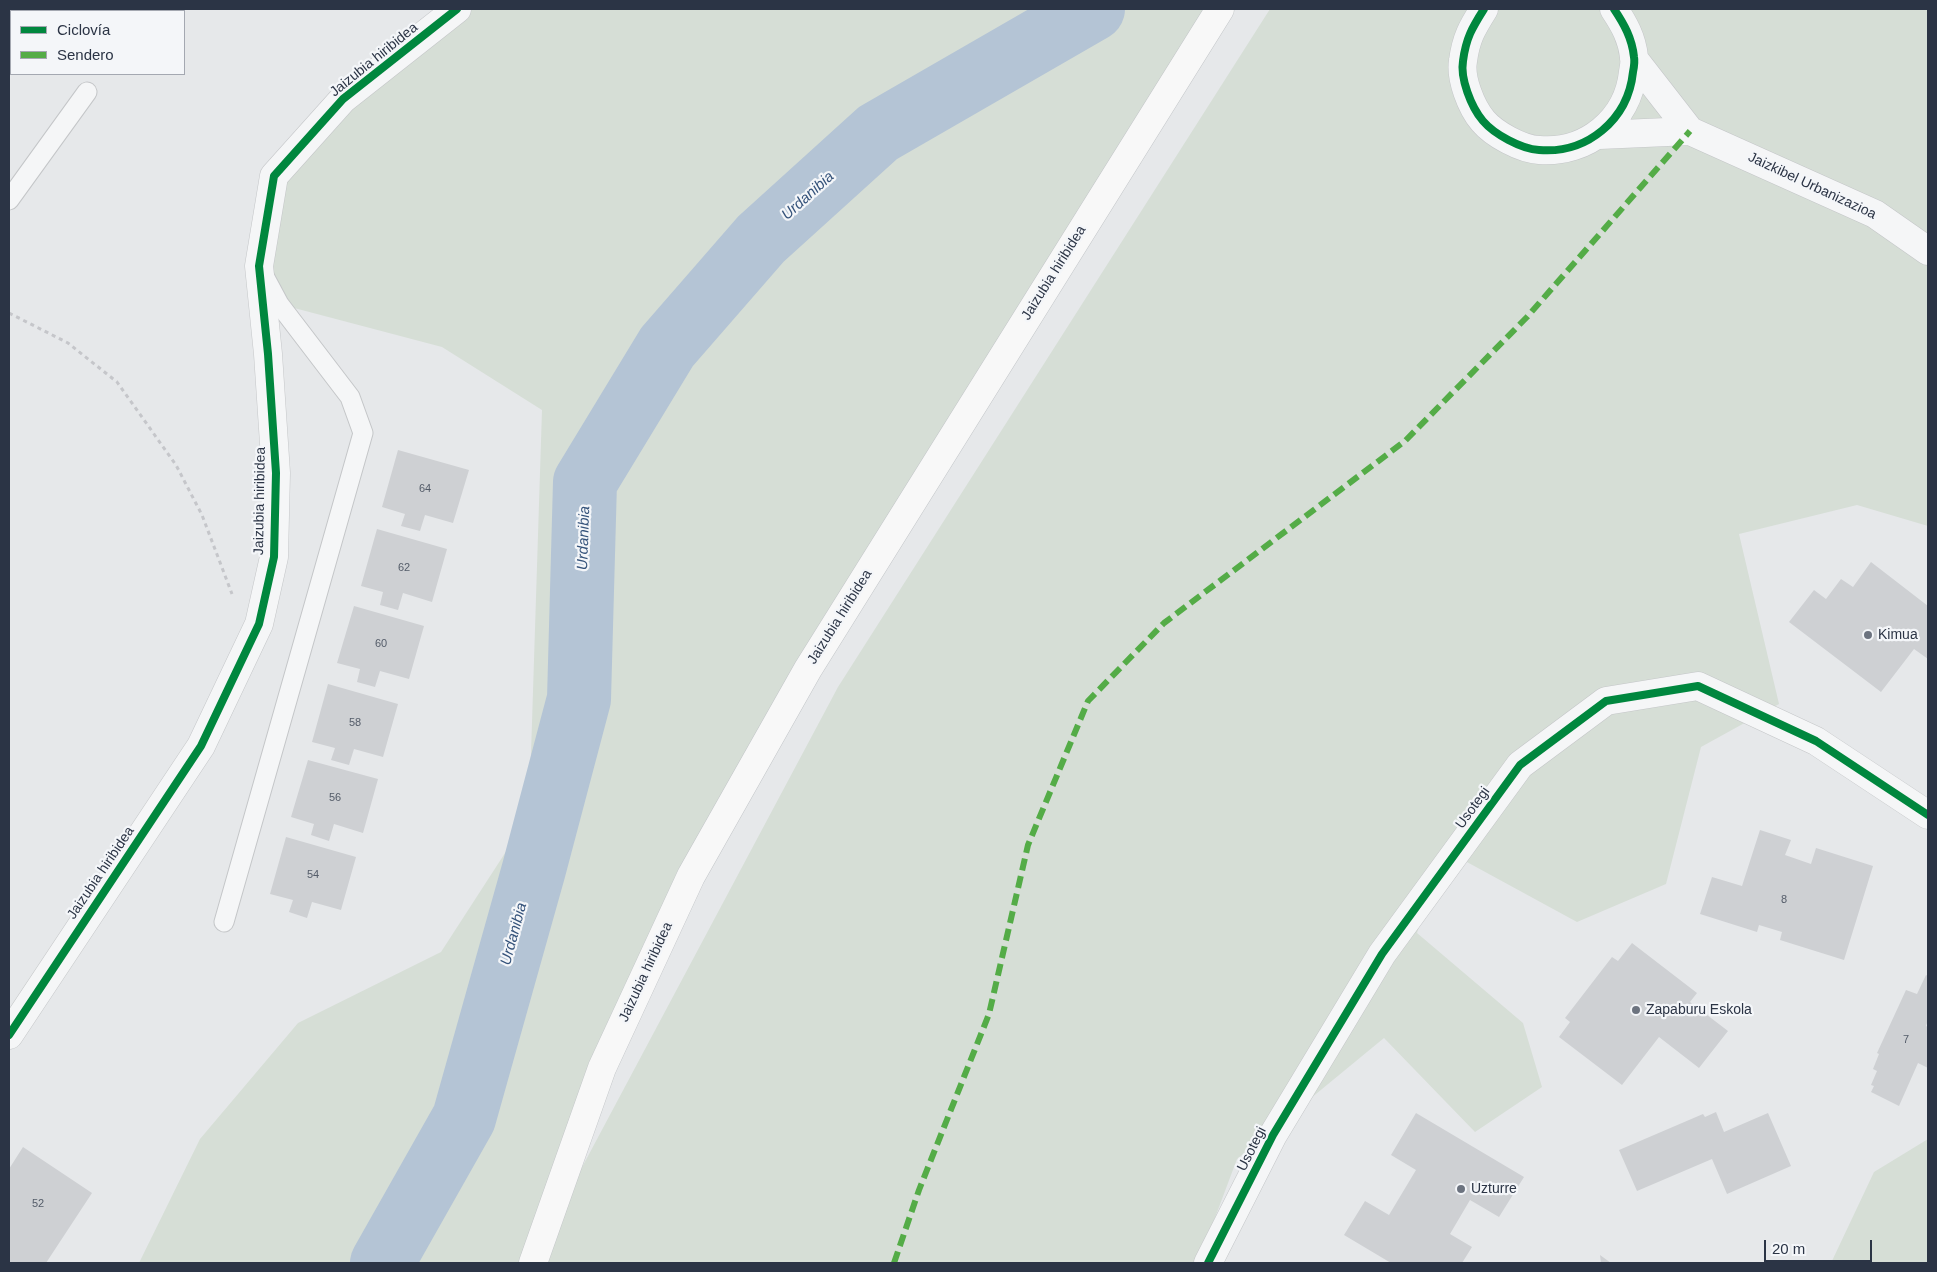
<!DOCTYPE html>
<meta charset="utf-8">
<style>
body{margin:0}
#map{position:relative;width:1937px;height:1272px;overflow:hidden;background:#e6e8ea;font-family:Arial,sans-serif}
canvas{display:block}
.frame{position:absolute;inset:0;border:10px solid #2b3445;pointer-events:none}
.legend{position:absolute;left:10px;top:10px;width:175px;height:65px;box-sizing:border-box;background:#f4f6f9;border:1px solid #a4a8b1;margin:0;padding:6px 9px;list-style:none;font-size:15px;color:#2b3445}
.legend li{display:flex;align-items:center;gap:10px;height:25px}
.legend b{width:25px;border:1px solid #a4a8b1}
.scale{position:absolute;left:1764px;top:1240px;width:108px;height:22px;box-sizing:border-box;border:2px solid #2b3445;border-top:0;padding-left:6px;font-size:15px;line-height:18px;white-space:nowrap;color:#2b3445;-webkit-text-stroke:4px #f4f6f9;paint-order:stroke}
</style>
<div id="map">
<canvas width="1937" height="1272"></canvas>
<div class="frame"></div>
<ul class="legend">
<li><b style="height:6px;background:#00873e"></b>Ciclovía</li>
<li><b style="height:6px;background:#54ac47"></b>Sendero</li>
</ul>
<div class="scale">20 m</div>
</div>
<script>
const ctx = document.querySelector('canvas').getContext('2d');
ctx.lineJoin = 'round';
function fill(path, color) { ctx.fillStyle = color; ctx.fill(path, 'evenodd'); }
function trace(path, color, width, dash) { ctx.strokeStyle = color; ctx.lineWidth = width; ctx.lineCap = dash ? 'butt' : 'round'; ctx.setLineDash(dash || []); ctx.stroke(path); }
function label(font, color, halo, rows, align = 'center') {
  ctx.font = font + ' Arial,sans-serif'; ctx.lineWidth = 4.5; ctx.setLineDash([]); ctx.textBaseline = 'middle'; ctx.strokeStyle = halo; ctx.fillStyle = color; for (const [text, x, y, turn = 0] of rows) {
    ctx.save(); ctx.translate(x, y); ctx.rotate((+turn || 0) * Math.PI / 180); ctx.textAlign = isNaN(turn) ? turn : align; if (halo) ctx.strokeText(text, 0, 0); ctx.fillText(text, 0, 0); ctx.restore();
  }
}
fill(new Path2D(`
 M457 9H1221L691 876 539 1248 838 687 1270 9H1928V526L1857 505 1739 534 1779 704 1701 747 1666 884 1577 922 1443 849 1417 933 1523 1023 1542 1087 1475 1132 1384 1038 1237 1159 1198 1263H139L200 1139 298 1023 441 952 529 816 542 410 442 347 279 304 259 266 274 176Z
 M1928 1139V1263H1831L1874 1172Z`), '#d6ded6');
trace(new Path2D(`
 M382 1263 464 1118 534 869 579 699 585 482 667 347 761 239 878 133 1093 9`), '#b4c4d5', 64);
fill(new Path2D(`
 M398 450 469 470 453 523 425 515 420 531 401 526 405 514 382 507Z
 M377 529 447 549 432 602 403 593 398 610 380 605 383 592 361 586Z
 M1871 562 1928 606V659L1914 649 1881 692 1789 622 1814 590 1826 599 1841 579 1853 587Z
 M354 606 424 626 409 679 380 671 375 687 357 682 360 669 337 663Z
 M328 684 398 704 383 757 354 749 349 765 331 760 335 748 312 742Z
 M308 760 378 779 363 833 334 824 329 841 311 835 314 824 291 817Z
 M1760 830 1791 840 1785 855 1811 864 1816 848 1873 866 1844 960 1780 940 1782 932 1759 925 1757 932 1700 914 1712 877 1742 886Z
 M286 837 356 857 341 910 312 902 307 918 289 912 293 900 270 894Z
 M1632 943 1697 993 1690 1002 1728 1031 1699 1068 1659 1037 1622 1085 1559 1037 1570 1022 1565 1018 1612 957 1618 961Z
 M1926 975 1928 976V1020L1926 1026 1928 1027V1068L1918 1063 1899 1106 1871 1092 1874 1086 1871 1085 1877 1071 1873 1069 1879 1054 1877 1053 1906 990 1917 994Z
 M1716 1112 1724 1132 1768 1113 1791 1166 1727 1194 1712 1159 1637 1191 1619 1150 1703 1114 1705 1117Z
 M1416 1113 1524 1177 1499 1217 1470 1200 1450 1234 1472 1247 1462 1263H1391L1344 1235 1365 1201 1389 1215 1416 1170 1391 1155Z
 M23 1147 92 1193 46 1263H9V1169Z
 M1600 1255 1611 1263H1601Z`), '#ced0d3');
const lane = new Path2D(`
 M9 200 87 92
 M224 922 363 433 350 397 279 304 264 276`);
const street = new Path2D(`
 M1484 9C1472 28 1466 38 1463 61 1460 78 1471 107 1483 121 1494 134 1521 149 1539 150 1587 154 1628 120 1633 72 1634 67 1635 62 1634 57 1632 38 1624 24 1614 9
 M1634 59 1690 131
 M1599 135 1690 131 1875 214 1928 251
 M9 1035 201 746 259 624 274 557 276 473 268 354 259 266 274 176 343 99 457 9
 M1208 1263 1273 1135 1382 954 1520 765 1606 701 1698 686 1816 741 1928 815`);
const primary = new Path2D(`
 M533 1263 602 1068 691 876 808 669 1220 9`);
trace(lane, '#c4c6c8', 21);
trace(street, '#c4c6c8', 29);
trace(primary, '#c2c5c8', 29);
trace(new Path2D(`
 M9 313 68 343 117 382 176 465 202 515 232 594`), '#c5c6ca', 3, [4, 4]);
trace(lane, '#f5f6f7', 19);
trace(street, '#f5f6f7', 28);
trace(primary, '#f8f8f8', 28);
trace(new Path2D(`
 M894 1263 919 1190 989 1014 1028 845 1088 701 1164 623 1405 441 1527 317 1690 131`), '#54ac47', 6, [12, 6]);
trace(new Path2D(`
 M1484 9C1472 28 1466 38 1463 61 1460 78 1471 107 1483 121 1494 134 1521 149 1539 150 1587 154 1628 120 1633 72 1634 67 1635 62 1634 57 1632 38 1624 24 1614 9
 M9 1035 201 746 259 624 274 557 276 473 268 354 259 266 274 176 343 99 457 9
 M1208 1263 1273 1135 1382 954 1520 765 1606 701 1698 686 1816 741 1928 815`), '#00873e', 8);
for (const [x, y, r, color] of [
 [1868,635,5,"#6c737f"],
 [1636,1010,5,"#6c737f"],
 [1461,1189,5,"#6c737f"]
]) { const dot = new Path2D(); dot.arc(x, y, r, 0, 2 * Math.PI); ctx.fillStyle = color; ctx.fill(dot); trace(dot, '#f4f6f9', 2); }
label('11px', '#545c69', null, [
 ["64",425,489],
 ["62",404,568],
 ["60",381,644],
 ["58",355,723],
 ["56",335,798],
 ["54",313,875],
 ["8",1784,900],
 ["7",1906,1040],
 ["52",38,1204]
]);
label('14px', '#2b3445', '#f4f6f9', [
 ["Jaizubia hiribidea",374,60,-39],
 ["Jaizkibel Urbanizazioa",1812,186,25],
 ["Jaizubia hiribidea",1054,273,-58],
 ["Jaizubia hiribidea",260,501,-89],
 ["Jaizubia hiribidea",840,617,-58],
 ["Usotegi",1473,808,-54],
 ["Jaizubia hiribidea",101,873,-56],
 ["Jaizubia hiribidea",646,972,-65],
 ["Usotegi",1252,1149,-63]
]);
label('14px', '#2b3445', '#f4f6f9', [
 ["Kimua",1878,635],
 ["Zapaburu Eskola",1646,1010],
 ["Uzturre",1471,1189]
], 'left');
label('italic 15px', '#34527a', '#f4f6f9', [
 ["Urdanibia",808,196,-42],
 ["Urdanibia",584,538,-88],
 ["Urdanibia",514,934,-75]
]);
</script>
